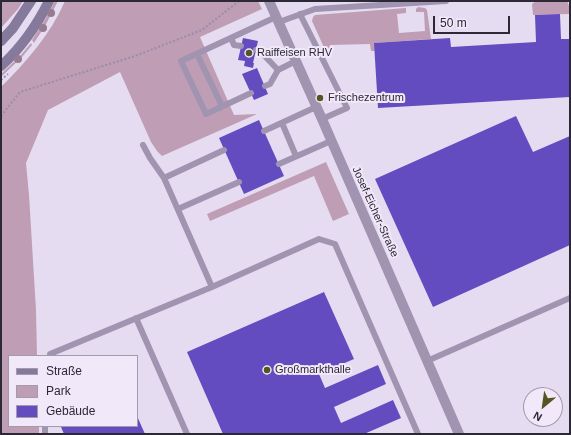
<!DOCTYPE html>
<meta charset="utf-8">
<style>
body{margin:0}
#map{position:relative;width:571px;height:435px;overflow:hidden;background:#e6dcf1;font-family:Helvetica,sans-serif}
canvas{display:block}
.frame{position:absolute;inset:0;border:2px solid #2c2836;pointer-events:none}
.legend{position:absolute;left:8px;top:355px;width:130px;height:72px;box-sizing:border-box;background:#f1e8f9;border:1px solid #a29bab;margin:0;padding:5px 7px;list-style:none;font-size:12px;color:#2c2836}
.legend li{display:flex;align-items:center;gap:8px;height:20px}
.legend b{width:20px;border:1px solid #a29bab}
.north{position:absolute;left:523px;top:387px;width:40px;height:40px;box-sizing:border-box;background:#f1e8f9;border:1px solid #a29bab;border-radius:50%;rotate:209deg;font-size:11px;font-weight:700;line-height:16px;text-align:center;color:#2c2836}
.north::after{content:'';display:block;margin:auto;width:14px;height:18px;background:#545520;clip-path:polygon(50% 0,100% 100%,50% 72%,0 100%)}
.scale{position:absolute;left:433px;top:16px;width:77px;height:18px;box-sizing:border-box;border:2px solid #2c2836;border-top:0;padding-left:5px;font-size:12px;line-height:14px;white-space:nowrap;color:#2c2836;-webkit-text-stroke:3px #f1e8f9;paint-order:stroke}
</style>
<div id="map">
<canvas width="571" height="435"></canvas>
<div class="frame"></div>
<ul class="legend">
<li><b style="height:5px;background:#857a9c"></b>Straße</li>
<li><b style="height:11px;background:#bf9db5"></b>Park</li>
<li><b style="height:11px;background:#634bc0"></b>Gebäude</li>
</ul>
<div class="north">N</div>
<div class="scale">50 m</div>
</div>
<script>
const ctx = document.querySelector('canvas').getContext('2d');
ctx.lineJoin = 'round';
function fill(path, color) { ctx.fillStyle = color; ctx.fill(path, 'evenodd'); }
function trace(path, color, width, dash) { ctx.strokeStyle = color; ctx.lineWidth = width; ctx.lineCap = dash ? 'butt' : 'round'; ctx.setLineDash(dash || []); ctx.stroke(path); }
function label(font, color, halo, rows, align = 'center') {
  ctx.font = font + ' Helvetica,sans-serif'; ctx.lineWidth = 4; ctx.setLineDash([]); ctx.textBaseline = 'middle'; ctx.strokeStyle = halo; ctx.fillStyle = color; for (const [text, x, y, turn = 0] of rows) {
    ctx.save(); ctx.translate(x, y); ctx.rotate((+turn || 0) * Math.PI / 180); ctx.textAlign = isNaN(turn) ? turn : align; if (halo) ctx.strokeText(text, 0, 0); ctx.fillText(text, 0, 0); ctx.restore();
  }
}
fill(new Path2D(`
 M1 1H23L18 9 1 28Z
 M55 1H58L45 26 34 43 32 40 46 18Z
 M65 1H258L262 9 200 37 234 115 257 114 162 156 157 151 151 142 120 72 48 110 26 163 29 195 36 310 37 356H9V426H39V434H1V87C27 61 50 35 65 1Z
 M536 1H567C569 5 571 10 569 14L533 15 532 4Z
 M418 7 425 8 427 10 431 39 375 43V51H371L370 44 330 45V53L326 52 312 21 313 17 315 15 406 8V13L397 14 399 33 425 31 424 12H416V9Z
 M31 43 32 45 22 57 1 77V74L21 55Z
 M326 162 349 214 333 221 314 176 210 221 207 214Z`), '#bf9db5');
fill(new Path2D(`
 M560 14 561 39H569L570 97 378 108 374 43 450 38 451 47 536 42 535 15Z
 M243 38 258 41 253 63H254L253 68 244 66 245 61 238 60Z
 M257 68 268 94 254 100 242 74Z
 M516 116 533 152 570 136V245L433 307 375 179Z
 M259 120 284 176 244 194 219 138Z
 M324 292 354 359 319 374 325 388 378 365 386 384 334 407 341 423 393 400 401 418 364 434H223L187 352Z
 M137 416 145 434H64L61 427 137 426Z`), '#634bc0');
trace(new Path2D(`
 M1 80 8 74
 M1 116 20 92 135 56 202 30 239 1`), '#998dac', 2, [2, 2]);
trace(new Path2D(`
 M300 14 347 108 322 119
 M279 22 315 9 446 1
 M231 38 234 45 241 46
 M256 50 260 51 278 70
 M197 54 222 106
 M265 86 270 84 278 70 296 61
 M251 93 206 114 181 61 276 17
 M282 123 296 156
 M264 131 316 107
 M143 145 150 158 164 178 212 287
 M279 164 331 141
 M164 178 224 150
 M178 209 239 182
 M136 318 187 434
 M50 356V354L212 287 319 239 335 244 418 434
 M427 361 570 298
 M45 426V434`), '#a094b1', 6);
trace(new Path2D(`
 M269 1 322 119 459 434`), '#a094b1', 10);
trace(new Path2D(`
 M1 41 13 28 31 1
 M1 66C21 48 37 25 49 1`), '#857a9c', 10);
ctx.fillStyle = '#957c93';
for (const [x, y] of [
 [51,13],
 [43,28],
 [18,59]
]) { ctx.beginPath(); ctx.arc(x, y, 4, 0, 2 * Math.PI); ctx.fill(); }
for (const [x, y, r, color] of [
 [249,53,4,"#545520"],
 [320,98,4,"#545520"],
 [267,370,4,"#545520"]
]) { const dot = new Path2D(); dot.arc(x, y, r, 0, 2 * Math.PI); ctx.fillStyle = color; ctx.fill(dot); trace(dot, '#f1e8f9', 1.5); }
label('11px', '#2c2836', '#f1e8f9', [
 ["Raiffeisen RHV",257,53],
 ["Frischezentrum",328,98],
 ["Großmarkthalle",275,370]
], 'left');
label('11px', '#2c2836', '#f1e8f9', [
 ["Josef-Eicher-Straße",375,212,66]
]);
</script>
